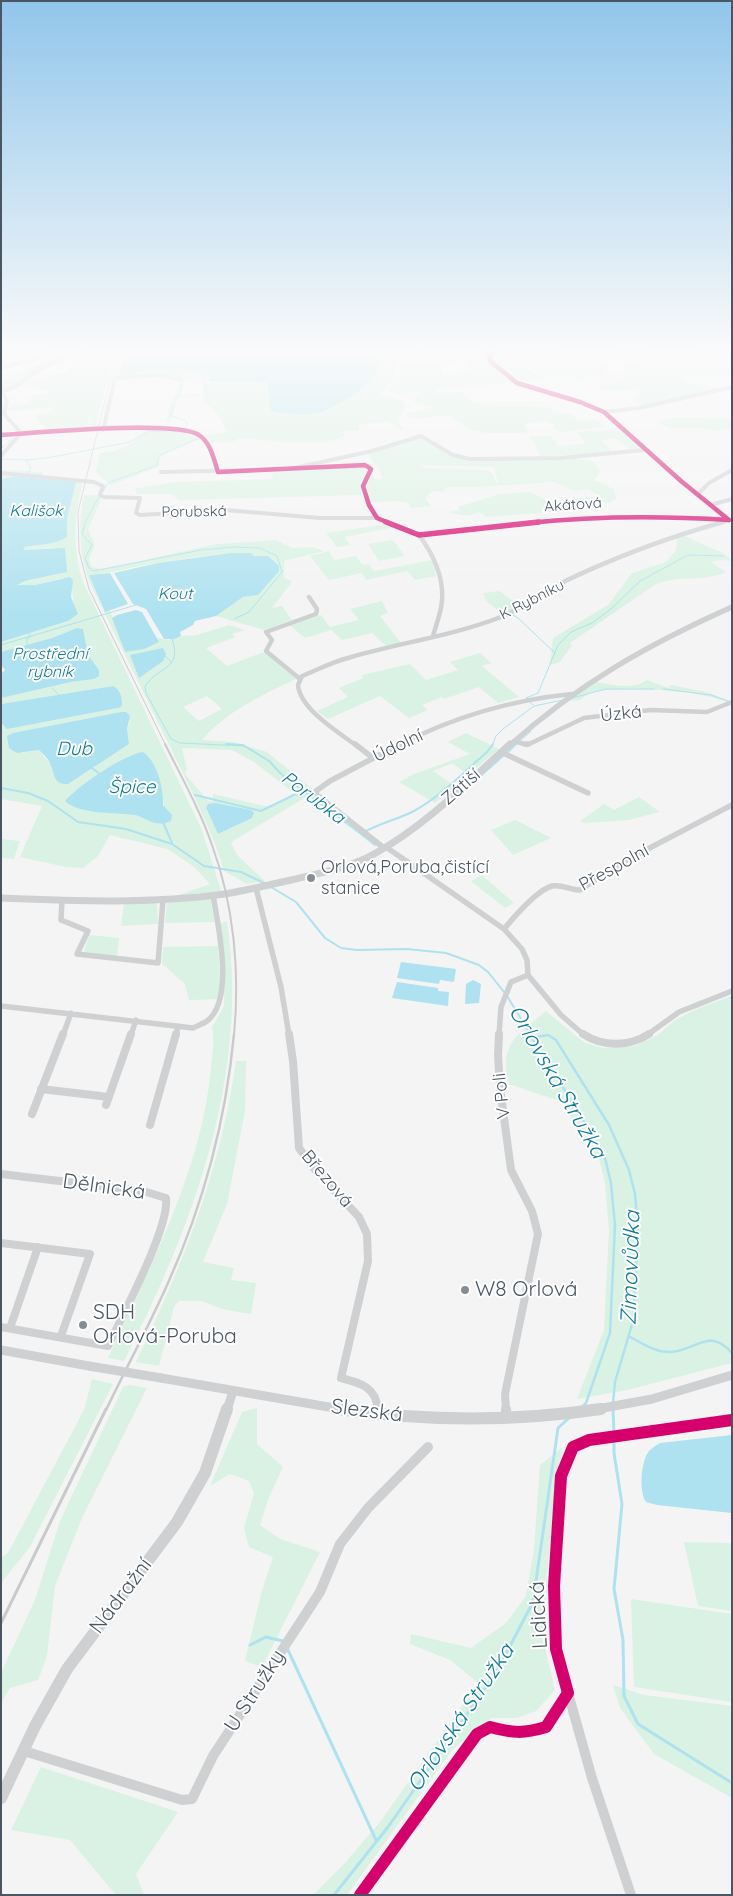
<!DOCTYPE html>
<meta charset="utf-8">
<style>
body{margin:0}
#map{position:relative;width:733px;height:1896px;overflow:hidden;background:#f4f4f4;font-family:Quicksand,sans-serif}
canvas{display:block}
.frame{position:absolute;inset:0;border:2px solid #4a5661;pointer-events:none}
</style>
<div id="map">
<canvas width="733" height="1896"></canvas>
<div class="frame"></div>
</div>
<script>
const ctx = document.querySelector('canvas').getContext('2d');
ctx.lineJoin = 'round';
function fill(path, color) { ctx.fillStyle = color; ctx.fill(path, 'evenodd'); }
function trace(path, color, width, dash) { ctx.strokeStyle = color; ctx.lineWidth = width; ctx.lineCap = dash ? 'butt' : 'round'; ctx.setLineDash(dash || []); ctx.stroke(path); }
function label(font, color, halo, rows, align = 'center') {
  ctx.font = font + ' Quicksand,sans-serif'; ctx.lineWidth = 4; ctx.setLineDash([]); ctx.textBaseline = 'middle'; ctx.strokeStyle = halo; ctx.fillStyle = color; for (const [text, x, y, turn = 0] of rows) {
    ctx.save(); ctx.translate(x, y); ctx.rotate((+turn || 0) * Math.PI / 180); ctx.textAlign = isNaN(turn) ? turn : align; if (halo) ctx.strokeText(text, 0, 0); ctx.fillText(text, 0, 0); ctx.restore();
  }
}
fill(new Path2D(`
 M54 351H59L63 355 14 386 1 391V383L10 376 38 365 56 355 51 353Z
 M97 351H115L95 429 88 430 91 414 86 430 45 432V427L37 421 36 415 52 413 53 407 10 411 6 410 18 404 29 403 32 395 51 392 25 385 30 381 69 371V368L82 365 79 363Z
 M119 351H125L120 366 135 374C153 369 180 367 199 373L198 375 182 378 185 384 181 395 203 394V383L220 382 207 377 202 365 196 361 199 360C271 348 346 351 419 351L397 355C393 362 395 365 395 372 395 381 385 390 379 396L402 400 407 404 398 421 405 431H402L388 421 359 425V431H342L345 436C317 449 270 440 239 438L233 442H208L204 435 228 432 215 410 204 402 203 396 180 397 174 404 176 407 173 412V416L185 419 172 418 169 422 166 421 170 404 180 384 177 379 152 376 111 381Z
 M425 351H482L487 356 485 359 514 383 434 389 437 393 463 392C465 394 466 396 467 398 479 411 532 403 550 408L553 412 572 414 580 420 597 419 605 427 562 432 557 431 553 427 554 424 546 421 525 424 528 432 525 433H485L471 430 448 415C435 415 417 422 406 415L407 413 432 408 413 402 417 394 424 391 400 394 387 390 400 374 399 365 432 362 442 366 440 372 444 376H460V374H449L470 370 466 363 467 361C450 362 436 367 425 351Z
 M563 351H616V354L597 357 596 360 608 364 609 367 601 376 580 378 564 376 542 378 521 359 562 356 572 358 566 356Z
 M655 351C681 348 706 355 732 357V372L704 378 673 375 685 383 718 388 645 406 632 400 639 395 637 390H599L600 384 623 380 625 364 658 355Z
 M507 358 516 359 539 380 519 382 493 360Z
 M651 417 658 421 677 417 732 419V429L713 431 700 428H670L660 424Z
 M147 429 176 431 202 439 188 443 159 456 160 463 158 467 111 485 96 472 100 453C123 451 132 445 147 429Z
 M610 429 625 433 642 449 631 451C622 443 614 434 602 441L613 452 543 457 540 455 530 436H551L559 446 586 443 577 432Z
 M422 437 435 447 464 459 578 458 594 462 601 472 594 480 614 489 617 499 612 500 613 502 543 508 541 513 486 517 479 512C469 518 460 515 449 512L460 510 458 507 499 494 531 492 549 502 600 496 588 489 575 491 554 482 479 487H447L443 492 433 491 425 498 431 506 411 508 409 503 396 501 371 503 365 490V481L369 477 380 480 383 477 368 454ZM419 465 494 467 498 483H496L493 474 486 470 425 468Z
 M367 467 369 471 360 484 362 495 179 500 171 494H138L135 491 136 488C151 487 162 484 176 482L272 479 273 471Z
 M9 470 43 472 42 477 83 481C74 516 72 547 83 582L202 830 221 891 176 896 210 884 193 866 167 849 110 835 98 856 83 868 66 867 20 857 42 806 1 799V723L4 727 45 722 118 708 113 686 1 704V698L71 682 94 679 99 670 88 655 83 629 77 628 52 638 1 652V642L68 621 78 614 74 608 72 590 63 578 35 585 16 586 25 581 59 574 52 548 22 550 25 547C39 544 55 545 67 537V519L75 482 14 476 1 479V471ZM121 712 130 721 127 729 129 744 83 774 56 780 50 764 39 750 22 753 39 728ZM135 754 148 755C155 767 159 780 162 794 164 801 163 805 166 810L153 823 144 817 65 801 101 772Z
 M84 495H98L102 498 88 529 95 545 89 559 92 567 100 569 117 566 217 544 276 540 293 548 312 547 324 551 284 561V577L292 582 272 608 282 606 292 620 264 630 216 616 243 597 258 595V556H254L251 553C220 553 189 558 158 563 135 566 113 573 90 575L104 611 110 610 125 652 158 642 157 638 169 640 181 636 197 635 229 625 245 630 232 634 235 637 206 648 227 666 261 653H266L296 679C262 695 226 712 202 740L233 742 267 752 312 789 306 797 233 841 231 844 238 856 265 881 247 884 224 871 214 841 195 798 89 581C79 552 78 525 84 495ZM207 696 222 709 199 721 183 707ZM182 748 232 750 254 762 294 793 274 805 265 806 213 794V801H208L186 775 185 772 187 770ZM206 809 252 818 218 834Z
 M387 524 395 527 345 537 350 545 337 547 326 533Z
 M682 535 725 554 732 561 720 560 711 562 726 572C705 582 678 575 656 584L570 643 572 645 560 662 550 665 553 638 608 605 632 573 666 562 676 550 677 536Z
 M393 540 405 556 379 561 368 544Z
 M329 551 334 560 356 556 363 565 369 564 374 571 433 560 436 576 415 580 407 571 366 580 362 573 329 580 310 556Z
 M500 591 519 606 503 614 487 602 483 593Z
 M382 601 388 613 380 616 401 643 386 646 372 633 342 640 331 630 305 638 288 624 321 615 330 627 359 620 350 609Z
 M480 653 491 663 482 666 519 697 498 703 479 687 444 699 442 697 422 705 428 710 409 718 380 696 328 719 317 711 348 697 339 688 363 678 362 675 410 664 426 680 458 670 450 662Z
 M647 680 668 688 671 685 706 692 731 701 728 702C697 690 625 685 593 692 588 693 584 698 580 700 576 701 571 700 568 701L596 682C612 685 633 690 647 680Z
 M466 733 499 749 468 775 452 763 433 771 455 786 435 803 399 782 414 774 470 754 448 742Z
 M639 797 660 812 628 820 585 823 580 821 604 804 614 810Z
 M515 820 551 838 513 855 491 830Z
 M1 839 20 841 14 859 1 858Z
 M482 875 514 903 505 908 471 881Z
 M210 898 215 922 165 923 167 903Z
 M124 903H157L158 924 121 926Z
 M227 921C250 1074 193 1227 124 1361L108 1358C150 1267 202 1169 211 1068 212 1054 215 1040 212 1027L224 1006 225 963 220 924Z
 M89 935 119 938 117 956 84 952Z
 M218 946 221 999 189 1000 185 984 162 964 163 947Z
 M732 996V1363L627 1390 577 1399 604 1330 609 1230 605 1182 599 1159 562 1102 509 1084C498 1043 518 1035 546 1011L585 1043 604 1048 635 1046 658 1035 675 1020 699 1008Z
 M236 1061H246L245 1111 227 1204 203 1262 234 1268 231 1280 256 1283 251 1314 226 1310 201 1301H179L174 1307 159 1366 136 1362C184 1261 220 1173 236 1061Z
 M92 1379 113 1384 30 1547 1 1583V1558L8 1553 84 1410Z
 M129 1385 147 1388 82 1518 55 1586 47 1656 38 1680 10 1688 1 1703V1673L35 1600 60 1521 123 1387Z
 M257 1408V1444L283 1467 269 1497 260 1525 280 1539 320 1552 262 1667 245 1661 261 1594 273 1557 249 1547 244 1528 254 1493 249 1481 230 1474 210 1486 242 1412Z
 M563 1447 558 1471 547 1575 545 1648 555 1690 536 1711 517 1718H491L453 1749 347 1895H313L343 1865 380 1822 478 1683 450 1660 410 1644 411 1634 471 1648 506 1623 526 1596 534 1549 540 1465Z
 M684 1542 732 1543V1611L698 1606Z
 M631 1599 732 1614V1702L634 1687Z
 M613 1685 644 1695 732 1706V1798L654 1754 620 1708Z
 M41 1767 178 1812 136 1874 144 1895H116L70 1840 11 1830Z`), '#d9f2e3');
fill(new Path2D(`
 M125 351H378C386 377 355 395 336 405 330 407 324 412 318 413 308 415 280 414 271 411L267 382 209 381V376C191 369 166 368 147 371 137 372 130 376 120 375Z
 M14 476 76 482 67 519V537C56 545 39 544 25 547L23 550 65 548 67 572 25 581 17 585H35L70 577 73 580 71 597 78 614 68 621 1 642V479Z
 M231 553H251L254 556H268L279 566V571L258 595 243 597 216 616 195 621 193 625 180 632 181 636 174 639H164L146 609 133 604 114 573 158 563Z
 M110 573 128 604 105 612 89 575Z
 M136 610 142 612 159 642 144 649 125 652 112 618 117 615Z
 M77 628 83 629 88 655 99 670V676L94 679 71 682 1 698V674L5 670 1 665V652L52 638Z
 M163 648 166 654 163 661 139 678 130 655Z
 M113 686C121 690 122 698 122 706L118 708 7 729 1 723V704Z
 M121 712H126L130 716 127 729 129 744 68 784C53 785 55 774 50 764 48 758 43 754 39 750L17 753 9 748 7 736 13 733Z
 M143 752C157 761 164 789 163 805L172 815 171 821C166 823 161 824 156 823 148 822 142 816 134 815 115 812 80 815 65 801 79 785 123 755 143 752Z
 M215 803 251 810 254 813 252 818 218 834 206 808 208 804Z
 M401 962 456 969 454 982 440 980 439 984 397 978Z
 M473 980 481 984 479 1003 465 1004 466 984Z
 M397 982 438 988V991L449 992 448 1006 392 998Z
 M732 1435V1513L657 1505 646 1502C639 1492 641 1465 647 1454 650 1449 655 1446 660 1443Z`), '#aee2f0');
trace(new Path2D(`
 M513 351 517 359 539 379
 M684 351 698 357 732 359
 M106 360 111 351
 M104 369 103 376 113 379
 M203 375 208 400 216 409
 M180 379 203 375V373
 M118 380 140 378
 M1 387 56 357 61 351
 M1 432 11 436 12 439 1 449
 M1 459 26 460
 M27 474 31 468 26 460 47 458 130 442 149 431 183 432 187 425 186 421 170 415 181 390V382
 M103 492 108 483 157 465 159 456 199 438 196 436
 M100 495 86 521 82 534 92 545 85 558 89 568 93 571 201 550 233 547 260 548 277 556 282 572 249 612 234 619
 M506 611 518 618 555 653
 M172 639C183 669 159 666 145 686L146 693 171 739 180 743 244 746
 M1 645 136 605
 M27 647V639L31 636 28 633
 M165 656 172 663
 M52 688 59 695
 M663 689 711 695 730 702
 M572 698 606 689H654
 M533 705 526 698 538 693 558 645 571 632 592 623 611 609 640 581 688 555 723 556
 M492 746 496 736 503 729 534 706 563 700
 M515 746 531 731`), '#aee2f0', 1);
trace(new Path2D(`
 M226 744 243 745 269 761 281 774 361 834C378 823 397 820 414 811 441 796 464 772 487 752L493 744
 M507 753 516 744
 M92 768 100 774
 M1 788 28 793 48 801 78 822 126 829 172 844 204 866 241 872 264 883
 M445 788 453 793
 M460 794 503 756
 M195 795 261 811 304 790
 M163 822 172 843
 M361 834 375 845
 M271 887 296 902 325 938 341 948 357 950 407 949 446 953 479 965 488 972 504 992
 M507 996 531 1035`), '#aee2f0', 2);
trace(new Path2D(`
 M530 1034 604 1154 611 1183 615 1225 610 1333 586 1403 582 1407
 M531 1038 548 1035 556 1040 609 1125 629 1170 635 1194 638 1231 633 1321 615 1382 613 1403
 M630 1337C642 1343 656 1353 671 1352 697 1350 709 1327 732 1353`), '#aee2f0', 2.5);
trace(new Path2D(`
 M613 1410 614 1433
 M614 1440V1453L622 1504 614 1589 623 1640 624 1696 638 1724 732 1783
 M250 1645 266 1637 283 1641
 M288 1650 376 1840
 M334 1895 388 1827 497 1671 533 1602 558 1428 569 1418`), '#aee2f0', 3);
trace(new Path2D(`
 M495 351 489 357 490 361 517 383 580 402 604 412 681 481 729 520
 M1 368 43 356
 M604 412 639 408 732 387
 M103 430 115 378 159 375 181 380
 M21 433C58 431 170 419 199 435 211 442 214 460 218 472
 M1 456 21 433 4 414 7 400 2 392
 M307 468 369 466 371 471 363 486 369 505 377 518
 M161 472 290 469 372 451 421 436 453 455 470 459 560 458 645 450
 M1 473 94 482 103 486 100 495 104 497 140 498 136 513 140 515 225 510 320 518H377L389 523
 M697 495 709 483 732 470
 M710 505 732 499
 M528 523C593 516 658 516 724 519
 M719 523 729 520`), '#ced0d2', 4);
trace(new Path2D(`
 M386 522 419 535
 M419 535 539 522
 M419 535C433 554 444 577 442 601 441 613 436 625 433 636
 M300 679 266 651 272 640 266 632 316 614 317 609 309 597
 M514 741 527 745 584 718 650 710 707 712 732 702
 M357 746C338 732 300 709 298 685L302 676C317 670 332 662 348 658 398 643 452 636 501 617 522 609 538 595 557 585 610 559 666 538 723 522
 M397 746C453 717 510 700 572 694`), '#ced0d2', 4.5);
trace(new Path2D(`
 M355 744 373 758
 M525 744H528
 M501 752 588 793
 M386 847 504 929 522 949 527 960 528 975 511 982 501 1007 499 1035
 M384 848 317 795 316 791 330 781 400 744
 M256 888 281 987 289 1035
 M62 900 61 920 88 931 77 954 158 963 163 900
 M504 929C514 917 537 890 552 886 561 884 571 890 580 890L621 863 732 805
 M528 975 561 1015 584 1035
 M1 1006 193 1028C197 1026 203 1024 207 1021 235 1000 218 925 213 895
 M63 1035 71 1013
 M131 1035 136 1020
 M176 1035 178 1026
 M647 1035 679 1012 732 991`), '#ced0d2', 5.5);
trace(new Path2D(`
 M289 1034 293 1061 299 1148 316 1171 359 1217 367 1234 368 1261 341 1378C361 1383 376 1387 378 1410
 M499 1034 498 1055 500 1088 511 1170 532 1211 538 1234 505 1394 506 1410
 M583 1034C603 1047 629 1047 649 1034
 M41 1089 109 1097
 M106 1105 131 1034
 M32 1114 63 1034
 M150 1125 176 1034
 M1 1174 143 1191 166 1198C170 1227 122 1316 108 1346L1 1327
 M1 1243 90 1254 61 1336
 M10 1328 38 1247`), '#ced0d2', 8);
trace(new Path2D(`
 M377 1409 378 1414
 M506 1409V1418
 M568 1693 592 1778 631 1895
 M24 1751 182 1800 192 1799 213 1756 320 1592 340 1544 368 1508 428 1447
 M360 1895 477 1734 490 1727C513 1733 523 1734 546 1727L568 1693 556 1649 554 1586 561 1476 573 1447 589 1440 732 1420`), '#ced0d2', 10);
trace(new Path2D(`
 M509 746C578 684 647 645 732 607`), '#ced0d2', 5.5);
trace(new Path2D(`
 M1 898C75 901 151 904 225 894 247 890 269 885 291 880 320 873 349 868 374 854 425 826 467 783 510 744`), '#ced0d2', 7);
trace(new Path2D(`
 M1 1350 89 1366
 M161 1378 346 1410
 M227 1410 233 1391
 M592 1410 652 1399 732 1375`), '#ced0d2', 9);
trace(new Path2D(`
 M337 1409C424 1421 513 1422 601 1409
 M1 1798 35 1726 67 1669 177 1522 205 1473 227 1409`), '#ced0d2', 12);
trace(new Path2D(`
 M1 392 16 386 45 366 77 351`), '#ced0d4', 5);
trace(new Path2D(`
 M117 351 78 512 79 551 89 589 166 746`), '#c9cacc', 1);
trace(new Path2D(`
 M165 744C182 778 200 810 212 845 234 905 240 972 234 1035`), '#c9cacc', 2);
trace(new Path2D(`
 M106 1410C126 1368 149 1326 168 1283 203 1205 226 1119 234 1034`), '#c9cacc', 2.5);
trace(new Path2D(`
 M1 1623 106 1409`), '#c9cacc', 3);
trace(new Path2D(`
 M89 1366 161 1378`), '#ced0d2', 9);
trace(new Path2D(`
 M495 351 489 357 490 361 517 383 580 402 604 412 681 481 729 520
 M1 435C36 433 175 420 199 435 211 443 214 460 218 472L365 465 371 469 363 486 369 505 377 518 389 523
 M528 523C595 516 662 516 729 520`), '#d6006c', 4.5);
trace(new Path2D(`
 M386 522 419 535 539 522`), '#d6006c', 5.5);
trace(new Path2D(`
 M360 1895 477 1734 490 1727C513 1733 523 1734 546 1727L568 1693 556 1649 554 1586 561 1476 573 1447 589 1440 732 1420`), '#d6006c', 12);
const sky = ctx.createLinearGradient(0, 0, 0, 616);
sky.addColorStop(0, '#91c6eb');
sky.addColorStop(0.57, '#fafafa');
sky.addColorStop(1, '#fafafa00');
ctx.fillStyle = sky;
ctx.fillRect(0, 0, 733, 616);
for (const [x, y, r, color] of [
 [311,878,5,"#868d94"],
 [465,1290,5,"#868d94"],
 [83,1325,5,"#868d94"]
]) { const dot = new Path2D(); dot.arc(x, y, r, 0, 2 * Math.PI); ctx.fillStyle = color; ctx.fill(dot); trace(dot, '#fff', 2); }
label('15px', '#4a5661', '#fff', [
 ["Akátová",573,505,-4],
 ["Porubská",194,512,-1],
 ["K Rybníku",532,600,-27]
]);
label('italic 16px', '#0c7c9b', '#fff', [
 ["Kališok",36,511],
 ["Kout",175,594],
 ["Prostřední",50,654],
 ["rybník",50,672]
]);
label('18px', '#4a5661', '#fff', [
 ["Úzká",621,714,-6],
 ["Údolní",398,746,-26],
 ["Zátiší",461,787,-41],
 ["Přespolní",614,868,-29],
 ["V Poli",502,1096,-96],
 ["Březová",327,1179,50]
]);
label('18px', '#4a5661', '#fff', [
 ["Orlová,Poruba,čistící",321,868],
 ["stanice",321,889]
], 'left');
label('italic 19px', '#0c7c9b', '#fff', [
 ["Dub",74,749],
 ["Špice",132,787],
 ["Porubka",313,798,37]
]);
label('21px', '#4a5661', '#fff', [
 ["Dělnická",104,1187,8],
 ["Slezská",367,1411,7],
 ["Nádražní",121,1596,-53],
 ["Lidická",539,1615,-93],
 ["U Stružky",255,1691,-57]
]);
label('21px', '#4a5661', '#fff', [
 ["W8 Orlová",475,1290],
 ["SDH",93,1313],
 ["Orlová-Poruba",93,1337]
], 'left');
label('italic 22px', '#0c7c9b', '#fff', [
 ["Orlovská Stružka",557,1082,60],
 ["Zimovůdka",631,1268,-88],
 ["Orlovská Stružka",461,1718,-56]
]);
</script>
